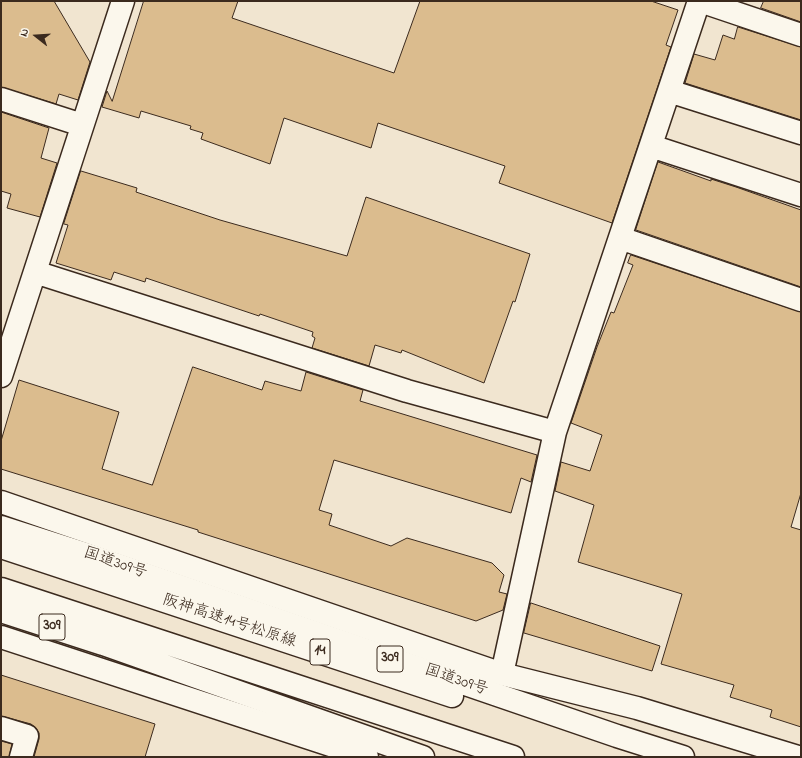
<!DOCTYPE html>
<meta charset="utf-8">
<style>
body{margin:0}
#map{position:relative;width:802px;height:758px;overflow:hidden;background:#f1e5d0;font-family:"Indie Flower",sans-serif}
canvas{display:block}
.frame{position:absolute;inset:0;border:2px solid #3b2a1e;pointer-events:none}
.north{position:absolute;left:16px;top:16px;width:40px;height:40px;-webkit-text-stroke:3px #fbf7ec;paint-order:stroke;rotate:287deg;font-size:11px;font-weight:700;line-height:16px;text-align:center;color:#3b2a1e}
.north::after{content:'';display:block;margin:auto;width:14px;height:18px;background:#3b2a1e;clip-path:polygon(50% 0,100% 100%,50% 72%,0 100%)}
</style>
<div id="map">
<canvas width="802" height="758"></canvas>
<div class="frame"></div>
<div class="north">N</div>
</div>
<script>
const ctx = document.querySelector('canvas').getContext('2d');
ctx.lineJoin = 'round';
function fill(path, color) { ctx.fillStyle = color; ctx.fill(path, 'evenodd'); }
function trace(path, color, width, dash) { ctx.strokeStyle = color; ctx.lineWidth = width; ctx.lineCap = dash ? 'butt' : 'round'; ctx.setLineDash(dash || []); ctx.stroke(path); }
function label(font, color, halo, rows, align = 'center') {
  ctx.font = font + ' "Indie Flower","Klee One",sans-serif'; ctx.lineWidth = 3; ctx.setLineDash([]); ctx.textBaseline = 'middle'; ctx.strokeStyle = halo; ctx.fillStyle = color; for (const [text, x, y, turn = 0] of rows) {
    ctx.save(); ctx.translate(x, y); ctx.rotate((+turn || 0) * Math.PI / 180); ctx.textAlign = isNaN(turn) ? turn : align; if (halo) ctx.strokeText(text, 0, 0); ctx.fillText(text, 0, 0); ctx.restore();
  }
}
const building = new Path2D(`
 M1 1H54L90 62 78 100 59 94 56 104 1 87Z
 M144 1H238L232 18 394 73 420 1H651L678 10 666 45 671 47 612 223 499 183 505 166 378 123 371 148 284 118 270 164 201 139 203 133 190 129 191 126 141 111 139 118 102 107 107 91 112 101Z
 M764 1H801V22L761 8Z
 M738 27 801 47V120L685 83 694 54 715 60 723 35 734 39Z
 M1 112 49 128 41 158 57 163 40 217 7 208 11 194 1 191Z
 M658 162 711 181V179L736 187 801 210V287L636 230Z
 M81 171 137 188 136 192 220 220 347 256 366 197 530 254 515 302 513 301 484 383 402 350 401 353 375 345 369 366 312 348 315 338 312 336 313 332 260 314 259 316 146 278 145 282 114 272 111 280 56 263 68 225 64 224Z
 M631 255 801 312V493L791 527 801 530V727L770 717 772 710 730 697 734 685 661 664 682 594 578 562 594 505 555 491 561 462 590 471 602 435 571 423 597 347 611 312 614 313 633 265 628 263Z
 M193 367 262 390 265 381 301 391 306 372 363 390 360 401 537 455 531 482 521 478 511 513 334 460 319 510 332 514 329 525 391 546 407 538 492 563 504 575 499 592 507 594 503 610 476 621 198 532V530L1 469V441L19 380 119 412 102 469 152 485Z
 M531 603 660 646 652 671 524 633Z
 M1 675 155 724 145 757H34L39 739V733L36 728 31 724 1 716Z
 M1 741 12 744 9 757H1Z`);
fill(building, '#dbbc8e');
trace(building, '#3b2a1e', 1);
const street = new Path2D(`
 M700 1 801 35
 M669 91 801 133
 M1 99 82 125
 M651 146 801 195
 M620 238 801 300
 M35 272 407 391 555 432
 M1 376 123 1
 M1 502 502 674 637 708 798 757
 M1 637 367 757
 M502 674 555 432 699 1
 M1 728 27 736 21 757`);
const highway = new Path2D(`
 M1 527 98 558 617 736 683 757
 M1 547 452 696
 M1 589 513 757
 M1 611 103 644 423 757`);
trace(street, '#3b2a1e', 25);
trace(highway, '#3b2a1e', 25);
trace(street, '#fbf7ec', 22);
trace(highway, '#fbf7ec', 22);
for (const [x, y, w] of [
 [52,627,26],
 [320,652,20],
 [390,659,26]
]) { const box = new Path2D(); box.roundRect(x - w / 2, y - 13, w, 26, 3); ctx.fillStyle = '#fbf7ec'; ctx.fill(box); trace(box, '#3b2a1e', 1); }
label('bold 15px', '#3b2a1e', null, [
 ["309",52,627],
 ["14",320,652],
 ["309",390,659]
]);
label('16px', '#3b2a1e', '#fbf7ec', [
 ["国道309号",115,564,19],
 ["阪神高速14号松原線",229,622,18],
 ["国道309号",456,681,19]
]);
</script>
